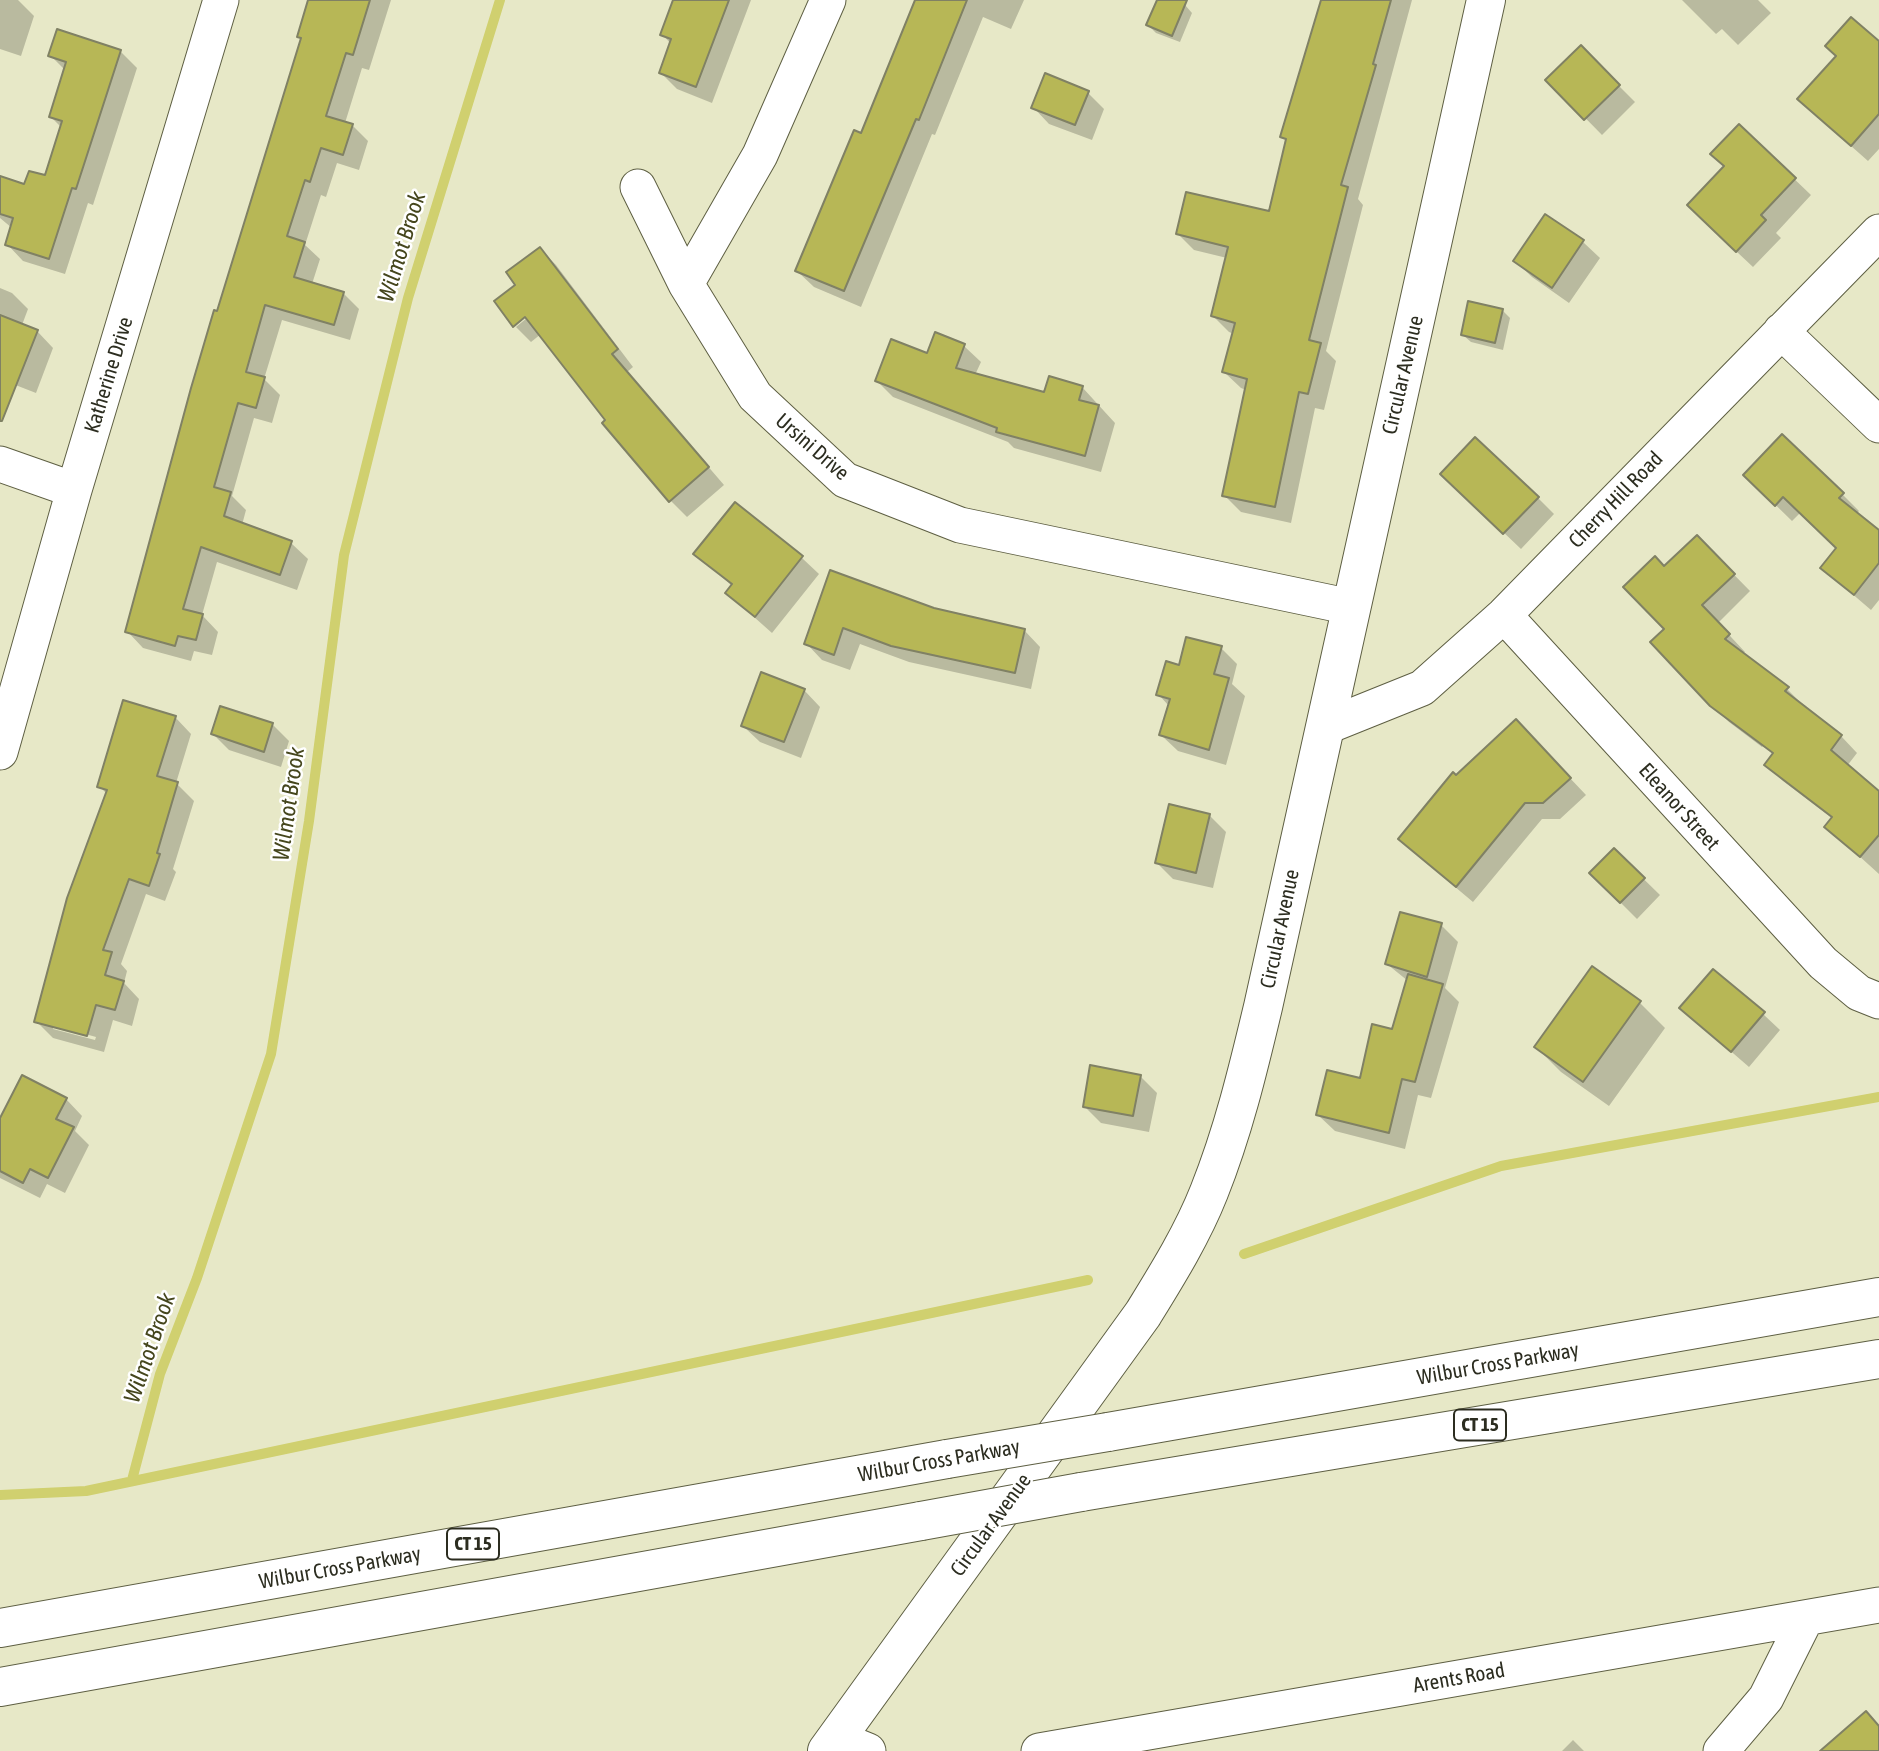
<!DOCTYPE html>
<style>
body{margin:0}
canvas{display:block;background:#e7e8c7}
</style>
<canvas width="1879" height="1751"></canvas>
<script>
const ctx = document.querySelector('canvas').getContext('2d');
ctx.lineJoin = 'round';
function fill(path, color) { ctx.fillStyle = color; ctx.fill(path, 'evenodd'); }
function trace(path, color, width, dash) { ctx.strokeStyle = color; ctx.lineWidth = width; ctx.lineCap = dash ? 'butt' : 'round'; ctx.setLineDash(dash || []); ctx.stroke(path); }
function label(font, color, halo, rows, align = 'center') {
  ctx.font = font + ' "Asap Condensed",sans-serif'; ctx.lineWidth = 5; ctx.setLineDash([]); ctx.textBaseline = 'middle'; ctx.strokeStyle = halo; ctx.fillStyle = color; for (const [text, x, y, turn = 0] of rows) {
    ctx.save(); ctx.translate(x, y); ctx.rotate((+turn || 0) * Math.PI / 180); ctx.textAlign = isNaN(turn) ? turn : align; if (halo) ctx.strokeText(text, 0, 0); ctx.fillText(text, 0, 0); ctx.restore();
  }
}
fill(new Path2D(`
 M0 0H18L34 16 21 56 0 49Z
 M310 0H391L369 70 362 68 345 123 352 125 368 141 359 170 337 163 326 197 321 195 305 245 320 259 312 284 343 293 359 309 350 340 282 320 264 379 280 395 272 423 254 418 232 496 246 510 242 525 291 543 308 559 297 590 217 562 202 615 218 632 212 655 194 651 191 661 143 648 127 631 218 313 302 40 299 37Z
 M675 0H751L712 103 677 89 661 73 671 44 662 34Z
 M926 0H1024L1011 29 983 17 935 135 932 134 861 307 814 287 797 271Z
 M1159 0H1172L1185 5 1192 13 1180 42 1156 33 1148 25Z
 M1322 0H1412L1358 199 1363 205 1326 351 1336 361 1324 410 1315 408 1291 523 1241 512 1224 495 1246 390 1241 388 1224 372 1234 334 1229 332 1213 316 1227 258 1194 250 1178 234 1270 213 1287 141 1282 136Z
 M1682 0H1758L1771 13 1738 45 1722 29 1716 34Z
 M1879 43V149L1868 161 1816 115Z
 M1581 48 1635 102 1602 135 1548 80Z
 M120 51 137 68 93 205 88 203 65 274 23 261 7 244 12 228 0 218V188L26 186 46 177 62 128 51 117 65 70 50 55Z
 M1088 93 1104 109 1092 140 1049 124 1033 107Z
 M1739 126 1811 195 1776 233 1781 238 1753 267 1705 222Z
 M1545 216 1583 242 1600 258 1569 303 1532 277 1515 261Z
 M540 249 556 265 633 367 627 372 724 485 687 517 670 500 541 334 531 342 516 327 533 313 518 285Z
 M0 288 12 293 28 309 22 325 37 331 53 348 36 393 0 379Z
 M1502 310 1510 318 1503 350 1471 342 1463 335Z
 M964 346 981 362 975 375 1046 394 1082 387 1115 423 1101 472 1014 448 1008 442 893 397 877 381 928 355Z
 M1745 475 1842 494 1859 511 1856 514 1879 533V600L1871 610 1822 568 1838 548 1801 512 1792 521Z
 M1459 490 1538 498 1554 514 1521 549Z
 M735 504 802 558 819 574 772 633 727 593 732 586 696 554Z
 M1697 537 1750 591 1718 623 1745 652 1742 654 1782 684 1799 701 1762 747 1729 722 1712 705 1666 629 1665 568Z
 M831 573 933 609 1024 630 1040 647 1031 689 909 662 860 644 850 670 822 660 806 643Z
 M1221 648 1237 664 1232 684 1245 696 1226 765 1178 751 1161 735 1169 706 1158 694 1180 667Z
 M804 690 820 707 801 758 760 742 743 726Z
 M175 717 191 734 176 783 194 801 173 869 176 872 165 901 146 894 121 964 127 971 124 983 139 999 132 1026 113 1020 104 1052 53 1038 36 1021 107 794 99 786ZM53 1025 96 1037 95 1040 53 1029Z
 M272 724 289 741 281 767 229 750 213 734Z
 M1841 736 1857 753 1847 766 1879 794V874L1826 826 1833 819 1783 781 1766 765Z
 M1532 738 1586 795 1560 819H1542L1473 902 1417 855 1400 839 1456 777Z
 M1209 815 1226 832 1213 888 1173 879 1157 863Z
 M1614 850 1660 895 1637 919 1591 873Z
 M1441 925 1458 942 1445 988 1459 1002 1431 1098 1418 1095 1405 1149 1335 1131 1318 1115 1361 1080 1393 1031 1408 981 1387 964Z
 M1592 969 1640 1003 1665 1028 1609 1106 1561 1072 1536 1047Z
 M1681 1008 1763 1014 1780 1030 1749 1067Z
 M1140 1076 1157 1093 1149 1132 1101 1123 1084 1106Z
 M66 1099 82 1116 75 1131 89 1145 65 1193 47 1184 40 1198 0 1178V1122Z
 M1573 1740 1584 1751H1562Z`), '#0003');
trace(new Path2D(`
 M1244 1254 1501 1166 1879 1097
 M132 1480 160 1374 197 1278 271 1054 309 821 344 555 408 298 500 0
 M0 1495 86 1491 1088 1280`), '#d0d06f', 10);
const building = new Path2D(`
 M308 0H370L353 55 346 53 326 116 353 124 343 155 321 148 310 182 305 180 287 236 305 242 294 277 344 292 334 325 265 305 246 372 265 377 256 408 238 403 214 487 231 492 224 516 292 541 280 575 201 547 183 609 203 614 196 640 178 636 175 646 125 632 191 388 214 310 217 311 301 38 297 37Z
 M673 0H729L696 87 659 73 671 39 660 35Z
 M915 0H967L919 120 916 119 844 291 795 271 854 130 861 133Z
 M1157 0H1187L1172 36 1146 25Z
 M1321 0H1391L1373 64 1376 65 1341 185 1348 187 1309 340 1321 343 1308 394 1299 392 1275 507 1222 496 1247 379 1222 372 1235 323 1211 316 1228 247 1176 234 1186 192 1269 211 1286 139 1280 137Z
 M1851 17 1879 41V114L1851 146 1797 99 1836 56 1825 46Z
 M57 29 121 50 76 189 72 188 49 259 5 245 13 218 0 214V176L24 184 29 171 45 175 62 121 49 117 66 62 48 56Z
 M1581 45 1620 85 1584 120 1545 80Z
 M1045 73 1089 91 1075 125 1031 108Z
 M1739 124 1796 178 1761 215 1766 220 1736 252 1687 205 1724 166 1710 154Z
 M1545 214 1584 240 1552 288 1513 261Z
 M540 247 618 349 612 354 709 467 669 502 602 423 605 420 525 317 513 327 494 301 515 285 506 272Z
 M1468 301 1503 309 1495 343 1461 335Z
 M0 315 38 330 2 421H0Z
 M935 332 965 344 956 368 1044 392 1049 376 1083 386 1079 400 1099 405 1085 456 996 432 997 428 875 381 891 339 927 353Z
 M1782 434 1844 493 1839 498 1879 530V563L1854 595 1820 568 1836 548 1783 497 1775 506 1743 475Z
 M1475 437 1539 497 1503 534 1440 474Z
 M735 502 803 556 755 617 725 593 732 584 693 554Z
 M1697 535 1735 574 1702 605 1730 634 1725 639 1789 687 1785 691 1842 735 1831 750 1879 791V835L1860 857 1824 827 1832 817 1764 765 1773 753 1710 706 1650 642 1664 629 1623 587 1655 556 1664 566Z
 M830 570 934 608 1025 629 1015 673 891 646 843 628 834 655 804 644Z
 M1186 637 1222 646 1214 674 1229 678 1209 750 1159 735 1170 699 1156 695 1166 661 1179 665Z
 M761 672 805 689 784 742 741 726Z
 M123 700 176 716 157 776 178 782 157 853 160 854 149 886 129 879 103 950 112 952 105 975 124 981 115 1010 96 1005 87 1036 34 1022 67 898 107 790 97 787Z
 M220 706 273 723 264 752 211 734Z
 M1516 719 1571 778 1543 803H1525L1456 887 1398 839 1453 772 1456 775Z
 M1169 804 1210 814 1196 873 1155 863Z
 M1614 848 1645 878 1620 903 1589 873Z
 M1400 912 1442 923 1427 977 1385 964Z
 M1592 966 1641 1001 1583 1082 1534 1047Z
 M1713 969 1765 1012 1731 1052 1679 1008Z
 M1408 974 1443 984 1415 1082 1402 1079 1389 1133 1316 1115 1327 1070 1360 1078 1372 1024 1392 1029Z
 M1090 1065 1141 1075 1133 1116 1083 1107Z
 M22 1075 67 1098 56 1119 74 1127 48 1178 30 1169 23 1183 0 1171V1118Z
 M1866 1711 1879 1726V1751H1820Z`);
fill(building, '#b7b756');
trace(building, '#808164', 2);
const minor = new Path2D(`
 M638 187 686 284 755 396 845 480 960 525 1351 607
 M686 284 760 155 828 0
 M1781 331 1879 425
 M0 464 74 490
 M1504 615 1823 963 1859 993 1879 1001
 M1325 727 1422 688 1504 615 1879 232
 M0 752 74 490 221 0
 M836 1738 868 1751
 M1039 1751 1879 1605
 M1721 1751 1766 1698 1806 1618`);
const major = new Path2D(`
 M827 1751 1143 1314C1167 1275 1192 1235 1209 1192 1233 1132 1248 1070 1263 1007L1486 0`);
const highway = new Path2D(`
 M1108 1432 1879 1297
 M1081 1492 1879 1359
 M0 1628 947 1459
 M0 1687 921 1521`);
trace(minor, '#5e5f43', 37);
trace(major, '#5e5f43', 40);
trace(highway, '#5e5f43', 40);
trace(minor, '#fff', 35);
trace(major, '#fff', 38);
trace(highway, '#fff', 38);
const highwayBridge = new Path2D(`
 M947 1459 1108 1432
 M921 1521 1081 1492`);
trace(highwayBridge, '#5e5f43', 40, []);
trace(highwayBridge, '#fff', 38);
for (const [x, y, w] of [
 [1480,1425,52],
 [473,1544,52]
]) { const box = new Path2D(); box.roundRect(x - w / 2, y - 15.5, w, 31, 5); ctx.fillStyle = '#fff'; ctx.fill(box); trace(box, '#2c2d20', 2); }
label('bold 19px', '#2c2d20', null, [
 ["CT 15",1480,1425],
 ["CT 15",473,1544]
]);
label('21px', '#2c2d20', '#fff', [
 ["Katherine Drive",109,375,-73],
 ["Circular Avenue",1403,375,-77],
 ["Ursini Drive",812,447,41],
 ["Cherry Hill Road",1616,500,-46],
 ["Eleanor Street",1679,807,48],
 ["Circular Avenue",1280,929,-78],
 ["Wilbur Cross Parkway",1498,1364,-10],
 ["Wilbur Cross Parkway",939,1461,-10],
 ["Circular Avenue",991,1525,-54],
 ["Wilbur Cross Parkway",340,1568,-10],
 ["Arents Road",1459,1678,-10]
]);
label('italic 23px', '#45461d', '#fff', [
 ["Wilmot Brook",402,247,-73],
 ["Wilmot Brook",289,804,-82],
 ["Wilmot Brook",150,1348,-71]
]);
</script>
